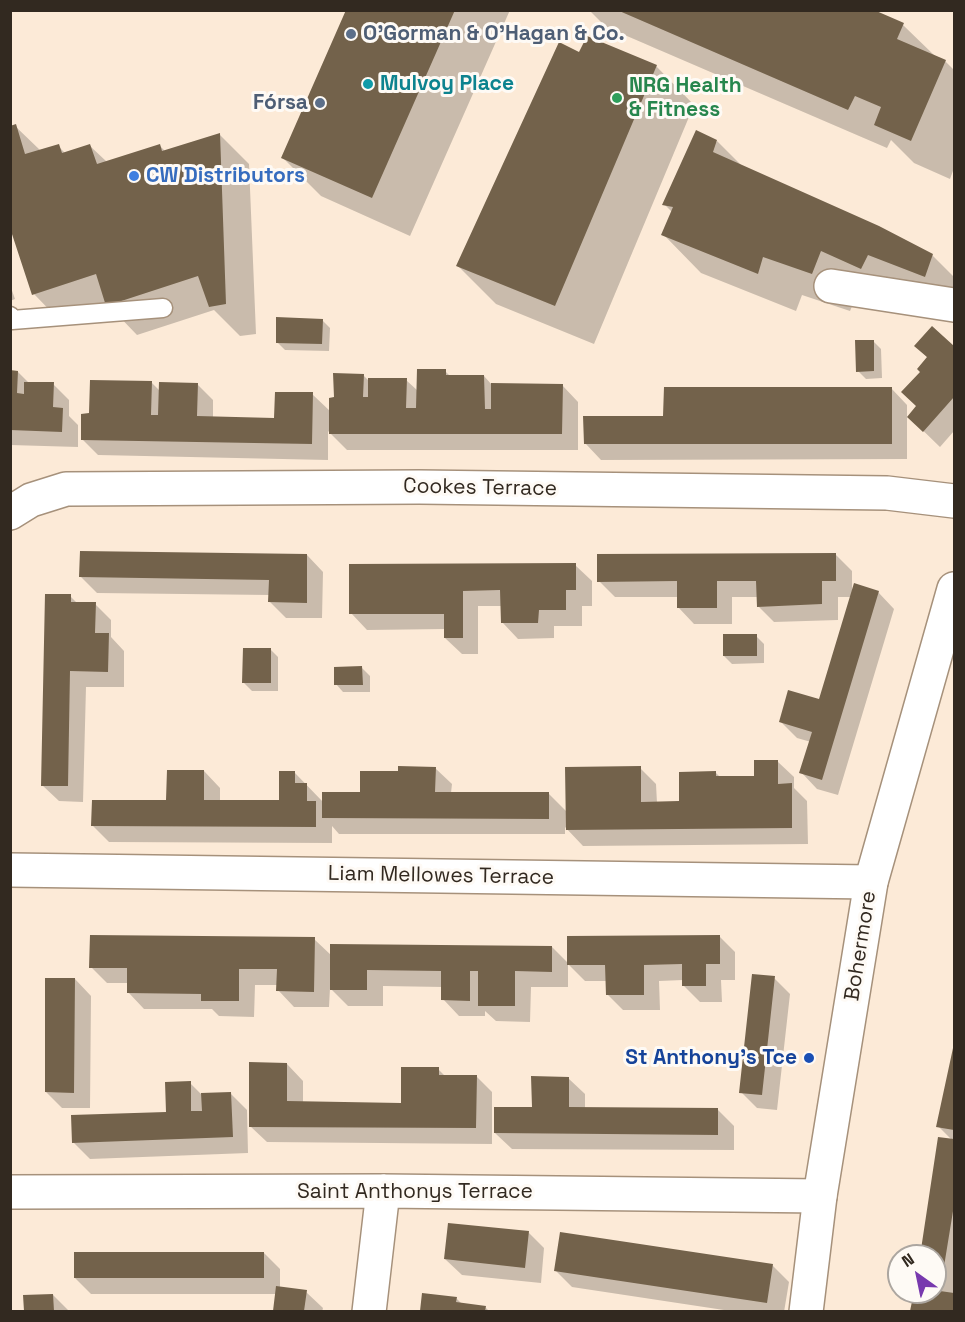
<!DOCTYPE html>
<meta charset="utf-8">
<style>
body{margin:0}
#map{position:relative;width:965px;height:1322px;overflow:hidden;background:#fcead7;font-family:"Space Grotesk",sans-serif}
canvas{display:block}
.frame{position:absolute;inset:0;border:12px solid #322920;pointer-events:none}
.north{position:absolute;left:887px;top:1244px;width:60px;height:60px;box-sizing:border-box;background:#fefaf5;border:2px solid #aca6a0;border-radius:50%;rotate:327deg;font-size:16px;font-weight:700;line-height:24px;text-align:center;color:#322920}
.north::after{content:'';display:block;margin:auto;width:21px;height:27px;background:#7839ae;clip-path:polygon(50% 0,100% 100%,50% 72%,0 100%)}
</style>
<div id="map">
<canvas width="965" height="1322"></canvas>
<div class="frame"></div>
<div class="north">N</div>
</div>
<script>
const ctx = document.querySelector('canvas').getContext('2d');
ctx.lineJoin = 'round';
function fill(path, color) { ctx.fillStyle = color; ctx.fill(path, 'evenodd'); }
function trace(path, color, width, dash) { ctx.strokeStyle = color; ctx.lineWidth = width; ctx.lineCap = dash ? 'butt' : 'round'; ctx.setLineDash(dash || []); ctx.stroke(path); }
function label(font, color, halo, rows, align = 'center') {
  ctx.font = font + ' "Space Grotesk",sans-serif'; ctx.lineWidth = 6; ctx.setLineDash([]); ctx.textBaseline = 'middle'; ctx.strokeStyle = halo; ctx.fillStyle = color; for (const [text, x, y, turn = 0] of rows) {
    ctx.save(); ctx.translate(x, y); ctx.rotate((+turn || 0) * Math.PI / 180); ctx.textAlign = isNaN(turn) ? turn : align; if (halo) ctx.strokeText(text, 0, 0); ctx.fillText(text, 0, 0); ctx.restore();
  }
}
fill(new Path2D(`
 M348 10H510L410 236 321 196 282 157Z
 M589 10H871L903 25 936 57 945 61 954 70V168L950 179 914 163 891 140 887 148 606 27Z
 M580 54 656 66 694 105 594 344 496 304 458 266Z
 M15 126 41 151 58 146 66 154 90 146 107 162 160 146 166 152 220 135 249 164 256 334 240 336 214 310 137 335 111 308 63 324 34 294Z
 M717 141 743 167 932 255 954 277V311L860 288 850 311 802 295 796 311 701 273 663 234 672 212 664 204Z
 M10 285 15 299 10 301Z
 M322 320 330 328 329 351 285 350 277 342Z
 M932 328 954 348V431L940 447 909 417 918 407 921 372 928 358 916 346Z
 M873 341 881 349 882 378 866 379 858 371Z
 M445 371 451 377 484 376 492 385H562L578 402V450H347L328 431V460L98 455 82 439 91 415 151 382 160 391 197 384 213 400V418L276 419 312 394 331 412 335 399 363 375 370 382 406 380 418 391Z
 M10 372H18L29 383 53 384 69 400V416L78 425V447L10 445Z
 M891 388 907 405V459L601 460 585 443 665 418Z
 M307 555 323 572 322 618H286L270 602V595L97 593 81 577Z
 M836 555 852 571V591L878 592 894 609 838 795 817 789 801 772 811 742 797 738 781 722 820 701 851 597H838V620L774 622 758 606V597H732V624H694L678 607V597H615L599 581Z
 M575 565 592 581V606H582V626H554V638L518 639 502 622V606H478V654H462L445 638V629L367 630 351 613Z
 M70 596 78 604H95L111 620V637L124 651V687H86L83 802 59 801 42 785Z
 M756 636 764 644V663L732 664 724 656Z
 M270 649 278 657V691H252L244 683Z
 M362 668 370 676V692H343L336 684Z
 M777 761 794 777V788L807 801 808 844 583 846 565 827V834H339L332 826V843L109 842 93 826 168 802 204 771 220 788V802H280L295 773 323 802 361 793 399 772 435 768 452 784 451 793 549 794 567 812 640 768 656 784 657 803H680L716 773 720 777H756Z
 M719 936 735 952V980H721L722 1002H700L684 986 683 980 659 981 660 1010H623L607 994V981H585L568 964V987H531L530 1022 496 1021 485 1011V1016H459L443 999V987L383 986V1006H348L330 988 329 1007H294L278 990V985H255L254 1017 219 1016 212 1009H144L128 992V983H107L91 967 314 939 332 956 552 947 569 964Z
 M774 978 790 994 777 1110 757 1108 741 1092Z
 M75 979 91 996 90 1108H62L46 1092Z
 M954 1050V1312H912L915 1292H935V1256H921L952 1140 938 1126Z
 M287 1064 303 1081V1103L402 1104 438 1069 445 1076H476L492 1092V1144L267 1142 250 1126Z
 M568 1078 585 1094V1109L718 1110 734 1126V1150L512 1149 495 1133 533 1109Z
 M190 1083 202 1095 231 1094 247 1110 248 1153 90 1159 73 1142 167 1113Z
 M528 1232 544 1248 541 1283 462 1275 445 1259Z
 M264 1253 280 1269V1288L306 1292 323 1308 322 1312H274L276 1294H91L75 1278Z
 M772 1265 789 1282 784 1312H737L572 1287 556 1271Z
 M53 1295 69 1311 26 1312 25 1297Z
 M423 1295 456 1298 462 1304 485 1307 490 1312H421Z`), '#0003');
fill(new Path2D(`
 M346 10H455L372 198 281 158Z
 M617 10H874L904 23 897 39 946 60 911 141 874 125 881 107 855 96 848 110Z
 M587 36 657 65 555 306 456 266 559 42 579 52Z
 M16 124 25 154 59 144 62 153 90 144 97 164 160 144 162 151 220 133 226 304 209 307 198 276 106 306 96 274 32 295 10 228V126Z
 M696 130 717 140 713 152 879 226 933 254 925 277 868 255 861 269 821 251 812 274 763 257 758 274 661 235 673 207 662 205Z
 M276 317 323 319 322 344 276 343Z
 M932 326 954 346V397L923 432 907 417 916 406 901 392 920 372 917 369 927 357 914 346Z
 M855 340H874V371L856 372Z
 M417 369H446V375H484L485 409H491V383L563 384 562 434H329V398L334 397 333 373 364 374 363 397H368V378H407L406 408H416Z
 M10 370 18 371 17 393 24 394V382H54L53 407 63 408 62 432 10 430Z
 M90 380 152 381 151 415H158L159 382 198 383 197 416 274 418 275 392H313L312 444 81 440V414L89 413Z
 M664 387H892V444H584L583 416H663Z
 M80 551 307 554V603L268 602 269 580 79 577Z
 M836 553V581H822V604L757 607 756 581H717V608H677V581L597 582V554Z
 M576 563V590H566V610H539L538 623H501L500 590 463 591V638H444V614H349V564Z
 M854 583 879 591 822 780 799 773 812 732 779 722 788 690 819 699Z
 M45 594H71V602H96L95 633H109L108 672 70 671 68 786H41Z
 M723 634H757V656H723Z
 M243 648H271V683H242Z
 M362 666 363 685H334V667Z
 M754 760H778V784L792 783V828L566 830 565 767 641 766V802L679 801V772L716 771V776H754Z
 M398 766 436 767 435 792H549V819L322 818V792H360V771H398Z
 M167 770H204V800H279V771H295V783H307V801H316V827L91 826 92 800H166Z
 M90 935 315 937 314 992 276 991 277 969H239V1001H201V994L127 993V968H89Z
 M720 935V964H706V986H682V964L644 965V995H606L605 965H567V936Z
 M330 944 552 946V972L515 971V1006H478V971H470V1001L441 1000V971L367 970V990H330Z
 M752 974 775 976 762 1095 739 1093Z
 M45 978H75L74 1093 45 1092Z
 M953 1048H954V1130L936 1127Z
 M249 1062 287 1063V1101L401 1103V1067H439V1075H477L476 1128 249 1127Z
 M531 1076 569 1077V1107L718 1108V1135L494 1133V1107H532Z
 M191 1081V1111H202L201 1093 231 1092 233 1137 72 1143 71 1115 166 1112 165 1082Z
 M938 1137 954 1139V1205L940 1291 954 1293V1311H910L914 1292H935V1256H920Z
 M448 1223 529 1231 525 1268 444 1259Z
 M560 1232 773 1264 767 1303 554 1271Z
 M74 1252H264V1278H74Z
 M276 1286 307 1290 304 1311H273Z
 M422 1293 457 1297 456 1302 486 1306 485 1311H420Z
 M53 1294 54 1311H24L23 1295Z`), '#73624b');
const service = new Path2D(`
 M10 316 12 320 163 308`);
const minor = new Path2D(`
 M831 286 954 305
 M10 513 31 500 66 489 419 487 887 493 954 501
 M10 870 871 882
 M10 1192 383 1191 820 1196
 M369 1312 383 1191`);
const secondary = new Path2D(`
 M806 1312 820 1196 871 882 954 589`);
trace(service, '#a6917b', 21);
trace(minor, '#a6917b', 36);
trace(secondary, '#a6917b', 36);
trace(service, '#fff', 18);
trace(minor, '#fff', 33);
trace(secondary, '#fff', 33);
for (const [x, y, r, color] of [
 [351,34,6,"#5c6f8a"],
 [368,84,6,"#0f9aa8"],
 [617,98,6,"#2e9e5b"],
 [320,103,6,"#5c6f8a"],
 [134,176,6,"#3f7fe0"],
 [809,1058,6,"#1a4fb4"]
]) { const dot = new Path2D(); dot.arc(x, y, r, 0, 2 * Math.PI); ctx.fillStyle = color; ctx.fill(dot); trace(dot, '#fefaf5', 2); }
label('bold 21px', '#4e5e75', '#fefaf5', [
 ["O'Gorman & O'Hagan & Co.",363,34],
 ["Fórsa",308,103,"right"]
], 'left');
label('bold 21px', '#0d838f', '#fefaf5', [
 ["Mulvoy Place",380,84]
], 'left');
label('bold 21px', '#27864d', '#fefaf5', [
 ["NRG Health",629,86],
 ["& Fitness",629,110]
], 'left');
label('bold 21px', '#366cbe', '#fefaf5', [
 ["CW Distributors",146,176]
], 'left');
label('21px', '#322920', '#fefaf5', [
 ["Cookes Terrace",480,488,1],
 ["Liam Mellowes Terrace",441,876,1],
 ["Bohermore",861,946,-81],
 ["Saint Anthonys Terrace",415,1192]
]);
label('bold 21px', '#164399', '#fefaf5', [
 ["St Anthony's Tce",797,1058]
], 'right');
</script>
